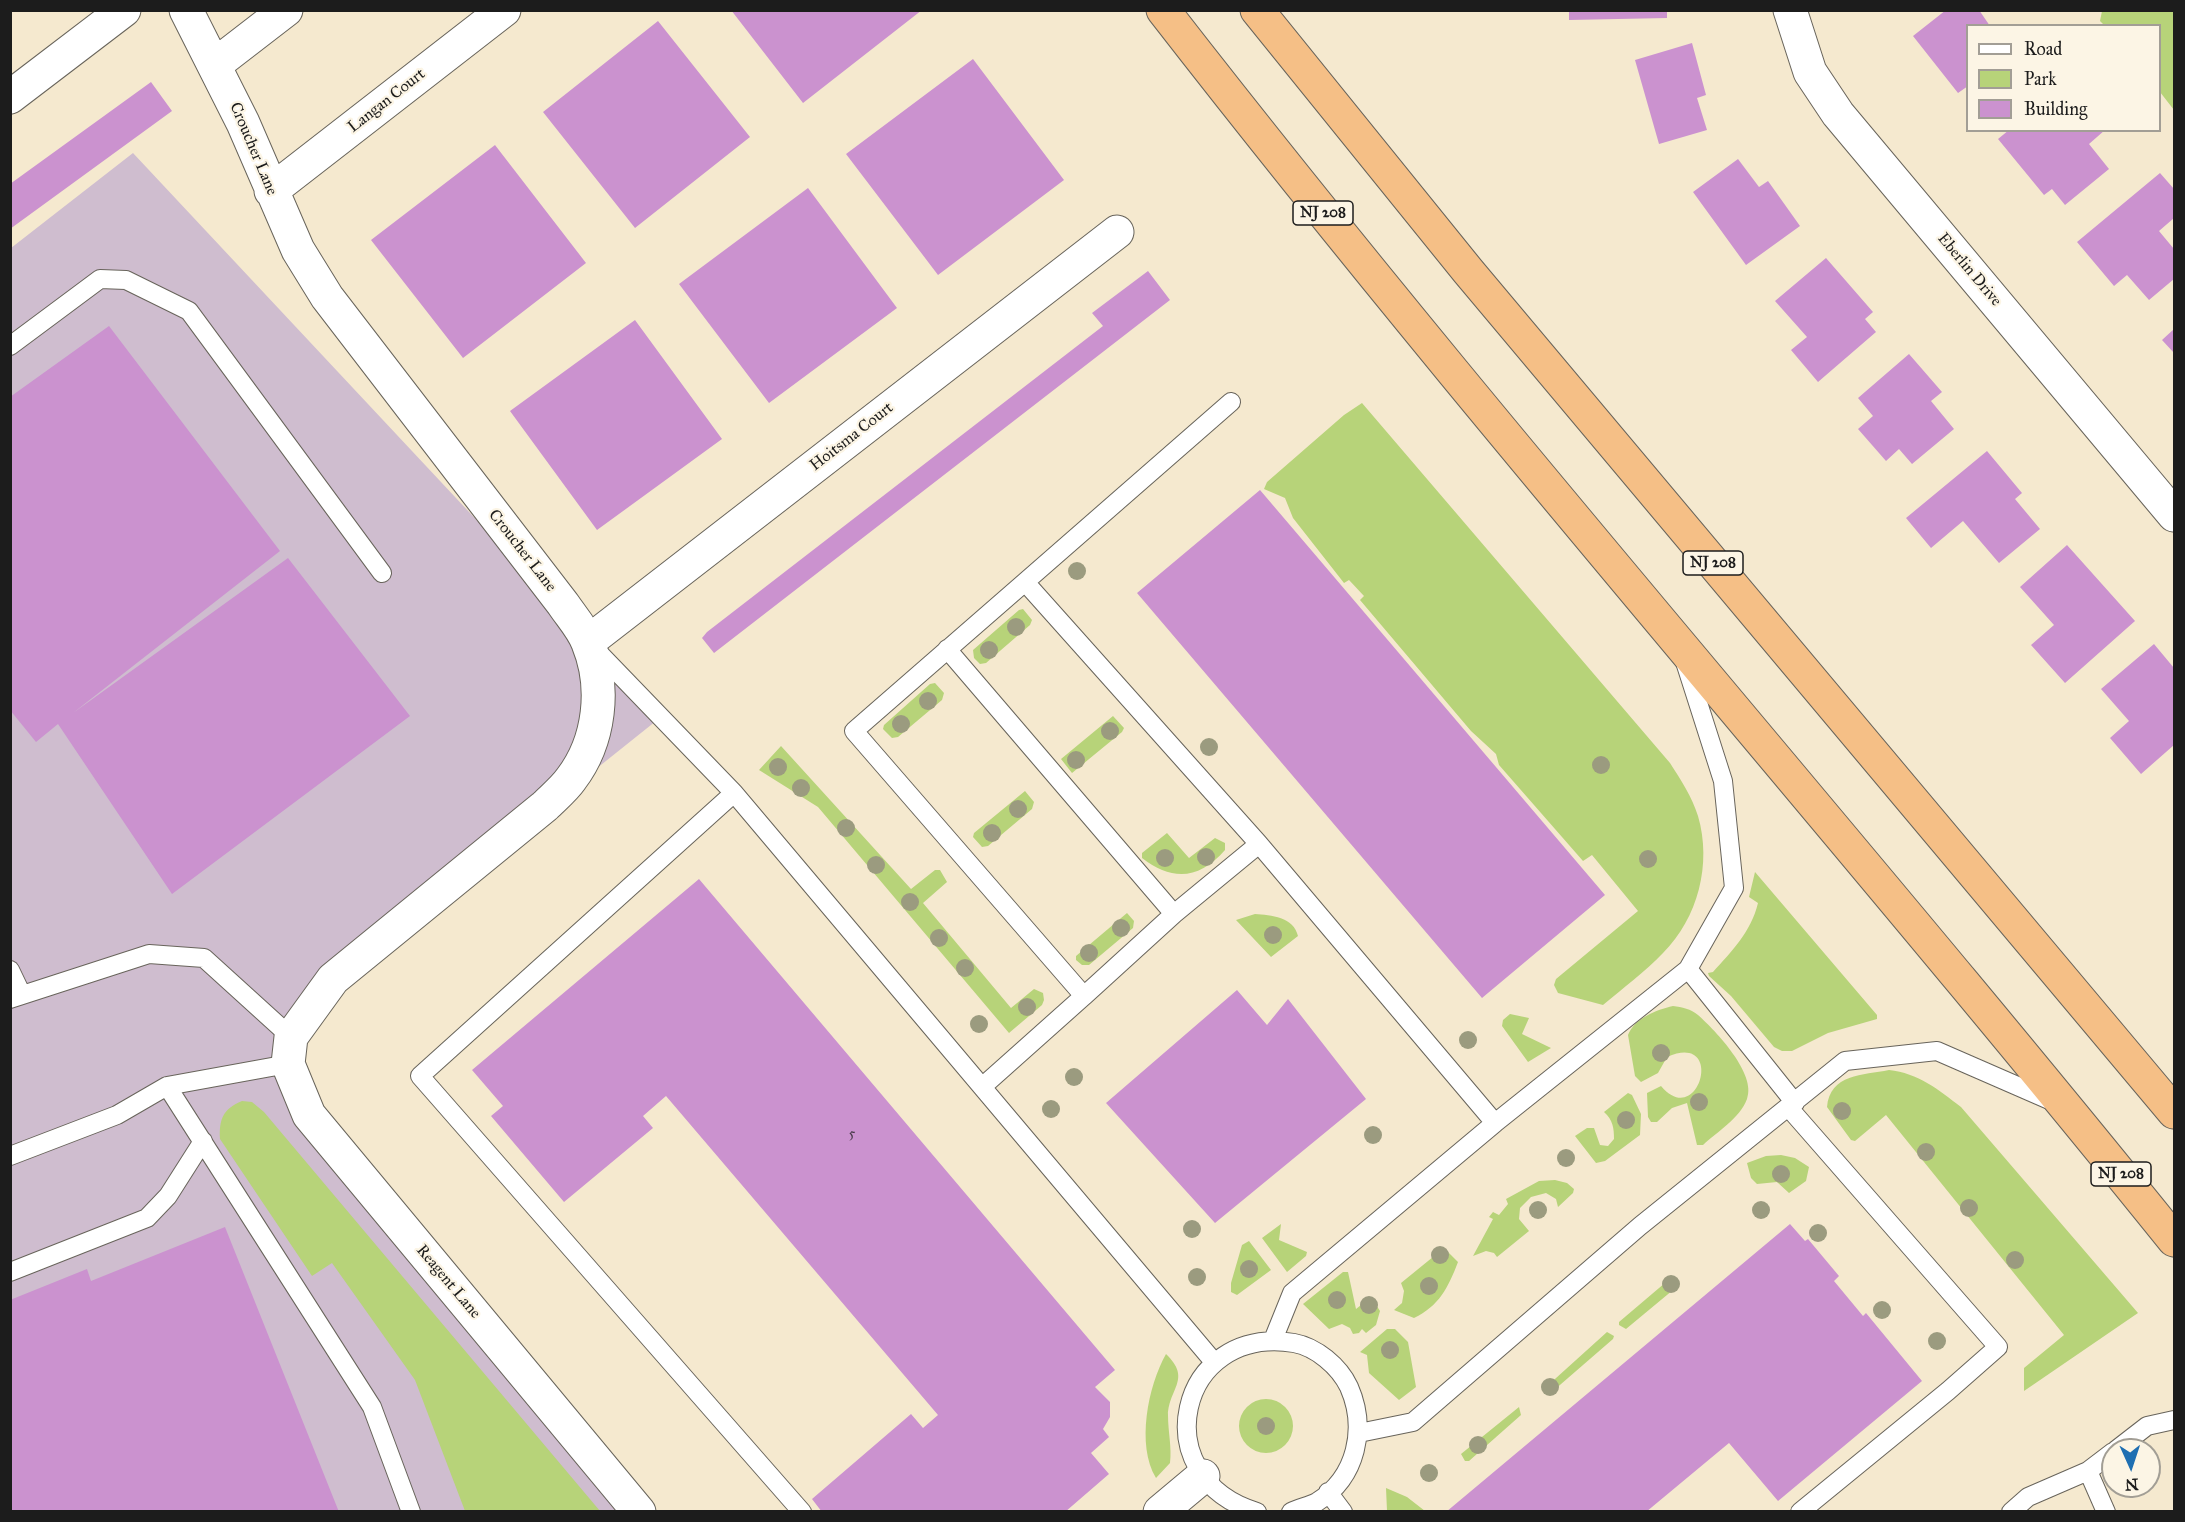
<!DOCTYPE html>
<style>
body{margin:0}
#map{position:relative;width:2185px;height:1522px;overflow:hidden;background:#f5e9cf;font-family:"IM FELL Great Primer",serif}
canvas{display:block}
.frame{position:absolute;inset:0;border:12px solid #1c1c1c;pointer-events:none}
.legend{position:absolute;left:1966px;top:24px;width:195px;height:108px;box-sizing:border-box;background:#fcf5e5;border:2px solid #a29e95;margin:0;padding:8px 10px;list-style:none;font-size:18px;color:#1c1c1c}
.legend li{display:flex;align-items:center;gap:12px;height:30px}
.legend b{width:30px;border:2px solid #a29e95}
.north{position:absolute;left:2101px;top:1438px;width:60px;height:60px;box-sizing:border-box;background:#fcf5e5;border:2px solid #a29e95;border-radius:50%;rotate:177deg;font-size:16px;font-weight:700;line-height:24px;text-align:center;color:#1c1c1c}
.north::after{content:'';display:block;margin:auto;width:21px;height:27px;background:#1f6fb2;clip-path:polygon(50% 0,100% 100%,50% 72%,0 100%)}
</style>
<div id="map">
<canvas width="2185" height="1522"></canvas>
<div class="frame"></div>
<ul class="legend">
<li><b style="height:8px;background:#fff"></b>Road</li>
<li><b style="height:16px;background:#b7d379"></b>Park</li>
<li><b style="height:16px;background:#cb92cf"></b>Building</li>
</ul>
<div class="north">N</div>
</div>
<script>
const ctx = document.querySelector('canvas').getContext('2d');
ctx.lineJoin = 'round';
function fill(path, color) { ctx.fillStyle = color; ctx.fill(path, 'evenodd'); }
function trace(path, color, width, dash) { ctx.strokeStyle = color; ctx.lineWidth = width; ctx.lineCap = dash ? 'butt' : 'round'; ctx.setLineDash(dash || []); ctx.stroke(path); }
function label(font, color, halo, rows, align = 'center') {
  ctx.font = font + ' "IM FELL Great Primer",serif'; ctx.lineWidth = 4.5; ctx.setLineDash([]); ctx.textBaseline = 'middle'; ctx.strokeStyle = halo; ctx.fillStyle = color; for (const [text, x, y, turn = 0] of rows) {
    ctx.save(); ctx.translate(x, y); ctx.rotate((+turn || 0) * Math.PI / 180); ctx.textAlign = isNaN(turn) ? turn : align; if (halo) ctx.strokeText(text, 0, 0); ctx.fillText(text, 0, 0); ctx.restore();
  }
}
fill(new Path2D(`
 M133 153 661 717 333 979 288 1063 645 1511 11 1512V248Z`), '#cfbdcf');
fill(new Path2D(`
 M2102 11H2174V110L2160 92V26L2104 25 2100 21Z
 M1362 403 1670 763C1681 780 1692 797 1698 816 1712 864 1698 918 1663 953 1645 972 1623 988 1603 1005L1558 993 1554 985 1556 979 1638 911 1592 855 1583 861 1499 765 1496 754 1471 731 1360 600 1364 596 1349 580 1344 583 1293 518 1285 498 1264 489 1267 482 1344 415Z
 M1023 609 1032 620 1030 625 986 663 980 664 974 658 973 650 1019 610Z
 M935 683 944 693 942 700 898 737 892 738 883 729 884 725 930 684Z
 M1113 716 1124 728 1122 732 1072 773 1061 759Z
 M781 746 911 889 935 870H940L947 882 923 903 1011 1008 1034 989 1043 993 1044 1000 1042 1005 1009 1033 818 807 759 770Z
 M1025 791 1034 802 1032 809 988 846 982 847 973 837 974 833Z
 M1167 833 1189 858 1215 838 1225 843V850C1199 880 1172 881 1142 858V853Z
 M1755 872 1877 1015V1019L1828 1033 1792 1051H1782L1774 1047 1731 996 1709 976 1708 973 1713 972C1732 951 1751 932 1758 903L1749 897Z
 M1127 913 1134 921 1133 928 1089 965H1082L1076 960V956Z
 M1255 914C1271 915 1294 917 1298 936L1271 957 1236 920Z
 M1673 1006C1682 1007 1691 1009 1698 1015 1716 1031 1757 1074 1747 1099 1740 1118 1717 1132 1703 1145H1697L1687 1103 1672 1108 1657 1122H1651L1648 1117 1647 1093 1661 1086C1699 1131 1726 1031 1667 1057L1658 1073 1641 1082 1635 1076 1628 1035C1635 1018 1656 1010 1673 1006Z
 M1510 1014 1529 1018 1522 1034 1551 1048 1528 1062 1502 1026 1503 1020Z
 M1889 1070C1918 1073 1939 1090 1961 1107L2138 1313 2024 1391V1368L2064 1335 1886 1115 1855 1141 1851 1140 1827 1107C1830 1074 1863 1075 1889 1070Z
 M1628 1093 1632 1095 1641 1114 1640 1135 1605 1161 1596 1163 1575 1136 1587 1128H1594L1600 1145 1608 1146 1614 1139C1614 1128 1613 1120 1604 1112Z
 M242 1101 252 1102 264 1112 600 1511H465L415 1380 332 1263 312 1276 220 1139C219 1119 223 1109 242 1101Z
 M1781 1155 1795 1158 1809 1167 1806 1181 1789 1193 1777 1182 1757 1184 1751 1178 1747 1163 1766 1156Z
 M1555 1180 1567 1183 1574 1189 1573 1193 1558 1207 1556 1199 1546 1193 1531 1197 1520 1208 1519 1219 1529 1231 1497 1257 1494 1253 1486 1251 1473 1256 1493 1219 1489 1217 1493 1212 1499 1215 1508 1204 1506 1199 1539 1181Z
 M1281 1224 1279 1240 1307 1252 1306 1256 1287 1272 1262 1238Z
 M1249 1241 1271 1270 1237 1295 1231 1292V1283L1242 1245Z
 M1444 1248 1458 1262C1448 1288 1439 1306 1414 1318L1394 1310 1402 1303 1404 1291 1401 1283Z
 M1343 1272H1348L1356 1309 1371 1297 1380 1311 1376 1325 1366 1333 1362 1329 1359 1333 1353 1334 1350 1328 1342 1324 1329 1329 1303 1304Z
 M1672 1277 1676 1278 1679 1285 1626 1329 1619 1325V1322Z
 M1387 1329H1395L1408 1342 1416 1387 1399 1400 1369 1373 1367 1355 1360 1352Z
 M1607 1332 1614 1336 1613 1339 1553 1391 1545 1388Z
 M1166 1354C1192 1379 1169 1388 1168 1415 1168 1432 1172 1447 1170 1463L1156 1478C1136 1445 1148 1386 1166 1354Z
 M1239 1426a27 27 0 1 1 54 0a27 27 0 1 1-54 0Z
 M1519 1407 1521 1415 1469 1461H1465L1461 1454Z
 M1386 1488 1407 1497 1425 1511H1387Z`), '#b7d379');
fill(new Path2D(`
 M731 10H922L803 103Z
 M1569 10H1667V18L1569 20Z
 M1946 10H1979L1990 26H1968V86L1958 93 1913 36Z
 M658 21 750 137 635 228 543 112Z
 M1692 43 1706 95 1697 98 1707 130 1659 144 1635 60Z
 M973 59 1064 180 938 275 846 154Z
 M151 82 172 111 10 229V184Z
 M2009 130H2105L2089 144 2109 169 2065 205 2052 189 2044 195 1998 139Z
 M495 145 586 263 463 358 371 240Z
 M1738 159 1759 187 1768 181 1800 226 1746 265 1693 192Z
 M2160 173 2174 189V218L2159 231 2174 249V279L2149 300 2127 275 2114 286 2077 242Z
 M808 188 897 308 769 403 679 284Z
 M1826 258 1873 312 1865 319 1876 332 1818 382 1791 350 1807 337 1775 301Z
 M1148 271 1170 300 714 653 702 638 707 632 1103 326 1092 313Z
 M635 320 722 439 597 530 510 411Z
 M109 326 280 551 73 713 288 558 410 716 172 894 58 724 36 742 10 710V397Z
 M2174 329V353L2162 340Z
 M1909 354 1942 392 1931 401 1954 429 1912 464 1899 449 1886 461 1858 429 1873 416 1858 398Z
 M1987 451 2022 493 2015 499 2040 529 1999 563 1963 521 1931 548 1906 518Z
 M1260 490 1605 895 1482 998 1137 593Z
 M2067 545 2135 621 2065 683 2031 645 2054 625 2020 587Z
 M2154 644 2174 668V745L2141 774 2110 738 2129 721 2101 689Z
 M699 879 1115 1370 1095 1387 1110 1402V1417L1103 1429 1109 1437 1091 1453 1109 1474 1065 1512H822L812 1499 911 1414 923 1428 938 1415 666 1096 643 1116 653 1128 564 1202 491 1116 503 1106 472 1070Z
 M1237 990 1267 1025 1288 999 1366 1099 1215 1223 1106 1103Z
 M1790 1224 1805 1241 1808 1239 1839 1276 1834 1281 1863 1316 1866 1313 1922 1381 1778 1501 1729 1443 1646 1512H1446Z
 M225 1227 339 1512H10V1300L87 1269 91 1281Z`), '#cb92cf');
const service = new Path2D(`
 M10 346 100 279 126 280 189 311 382 573
 M1025 582 1231 402
 M947 649 1174 914
 M596 650 734 793 1214 1362
 M734 793 420 1076 802 1512
 M1688 969 1795 1103
 M10 970 22 995
 M1084 996 1174 914 1259 844
 M10 999 149 954 204 958 291 1037
 M167 1086 372 1407 411 1512
 M982 1087 1084 996 854 731 1025 582 1259 844 1495 1123
 M1789 1108 1998 1347 1948 1391 1800 1512
 M10 1156 117 1115 167 1086 288 1064
 M10 1272 147 1218 168 1196 203 1141
 M1273 1340 1292 1293 1495 1123 1688 969 1734 888 1723 781 1685 662
 M1359 1433 1413 1422 1640 1226 1845 1061 1937 1051 2054 1102
 M2116 1450 2147 1426 2174 1420
 M2088 1471 2106 1512
 M1328 1492 1343 1512
 M1257 1512C1143 1478 1177 1324 1294 1343 1316 1347 1339 1366 1349 1387 1367 1428 1357 1477 1317 1502 1309 1506 1299 1508 1291 1512
 M2011 1512 2028 1497 2088 1471 2113 1452`);
const minor = new Path2D(`
 M186 10 243 123 298 250 327 297 563 604C571 616 583 629 588 643 606 687 600 741 571 779 564 789 554 797 545 806L333 979 291 1037 288 1064 309 1115 639 1512
 M1790 10 1810 72 1838 114 2174 515
 M216 64 286 10
 M10 97 124 10
 M271 191 504 10
 M588 642 1117 232
 M1160 1512 1203 1476`);
const trunk = new Path2D(`
 M1163 10C1489 430 1841 827 2174 1240
 M1257 10 1468 271 2174 1112`);
trace(service, '#68645b', 20);
trace(minor, '#68645b', 35);
trace(trunk, '#68645b', 35);
trace(service, '#fff', 18);
trace(minor, '#fff', 33);
trace(trunk, '#f5bf86', 33);
ctx.fillStyle = '#9b9b7f';
for (const [x, y] of [
 [1077,571],
 [1016,627],
 [989,650],
 [928,701],
 [901,724],
 [1110,731],
 [1209,747],
 [1076,760],
 [1601,765],
 [778,767],
 [801,788],
 [1018,809],
 [846,828],
 [992,833],
 [1206,857],
 [1165,858],
 [1648,859],
 [876,865],
 [910,902],
 [1121,928],
 [1273,935],
 [939,938],
 [1089,953],
 [965,968],
 [1027,1007],
 [979,1024],
 [1468,1040],
 [1661,1053],
 [1074,1077],
 [1699,1102],
 [1051,1109],
 [1842,1111],
 [1626,1120],
 [1373,1135],
 [1926,1152],
 [1566,1158],
 [1781,1174],
 [1969,1208],
 [1538,1210],
 [1761,1210],
 [1192,1229],
 [1818,1233],
 [1440,1255],
 [2015,1260],
 [1249,1269],
 [1197,1277],
 [1671,1284],
 [1429,1286],
 [1337,1300],
 [1369,1305],
 [1882,1310],
 [1937,1341],
 [1390,1350],
 [1550,1387],
 [1266,1426],
 [1478,1445],
 [1429,1473]
]) { ctx.beginPath(); ctx.arc(x, y, 9, 0, 2 * Math.PI); ctx.fill(); }
label('14px', '#483a49', null, [
 ["5",852,1135]
]);
for (const [x, y, w] of [
 [1323,213,60],
 [1713,563,60],
 [2121,1174,60]
]) { const box = new Path2D(); box.roundRect(x - w / 2, y - 12, w, 24, 4.5); ctx.fillStyle = '#fcf5e5'; ctx.fill(box); trace(box, '#1c1c1c', 1.5); }
label('bold 15px', '#1c1c1c', null, [
 ["NJ 208",1323,213],
 ["NJ 208",1713,563],
 ["NJ 208",2121,1174]
]);
label('16px', '#1c1c1c', '#fcf5e5', [
 ["Langan Court",387,101,-38],
 ["Croucher Lane",253,149,67],
 ["Eberlin Drive",1969,270,50],
 ["Hoitsma Court",852,437,-38],
 ["Croucher Lane",522,551,52],
 ["Reagent Lane",448,1282,50]
]);
</script>
